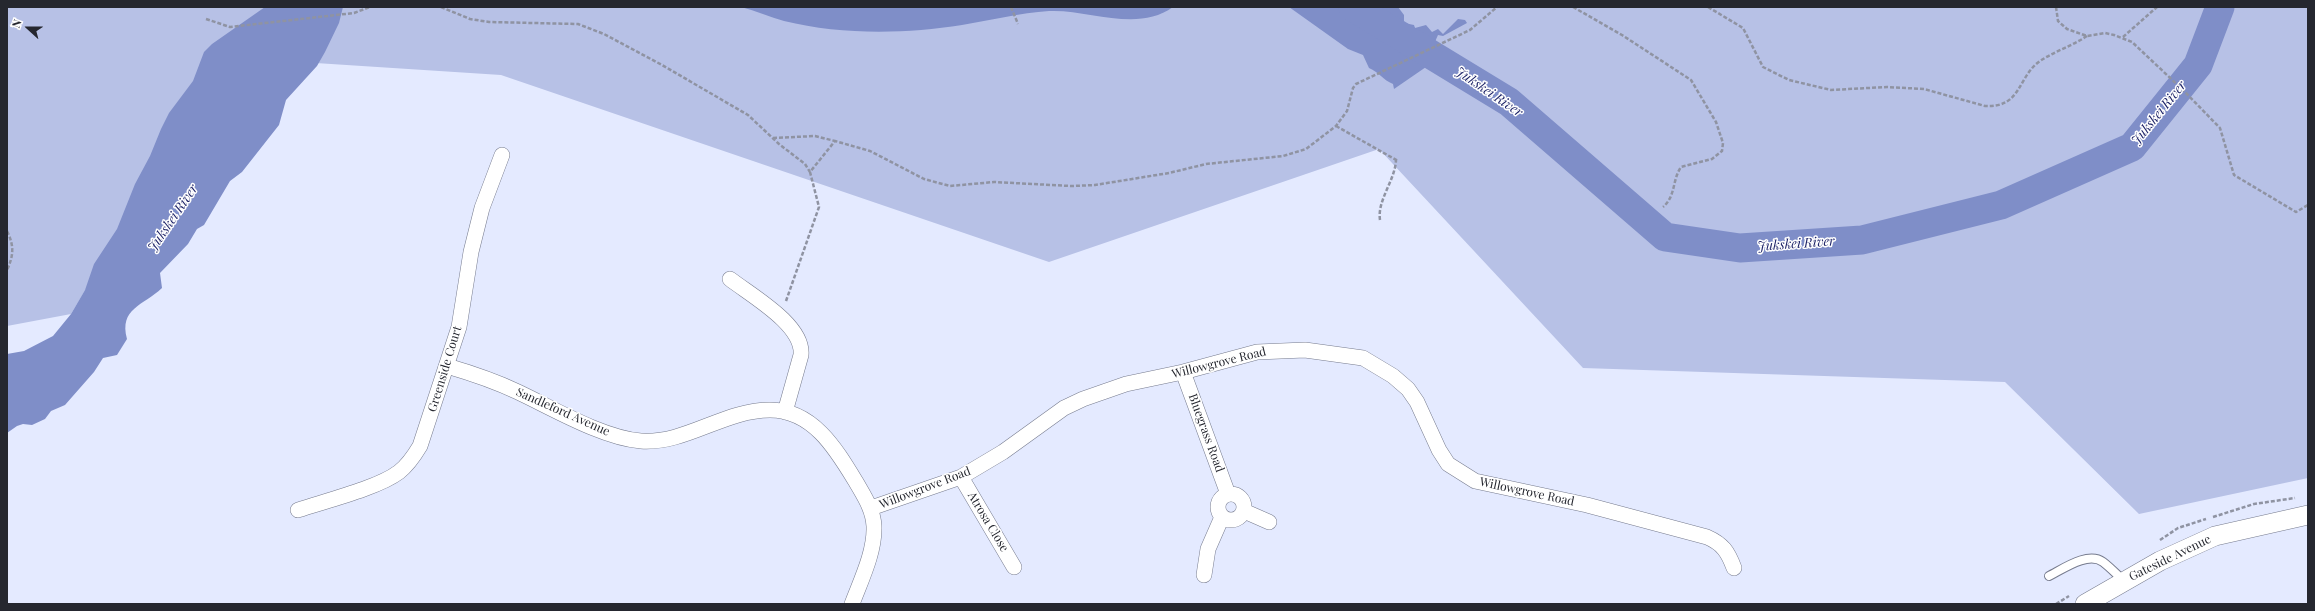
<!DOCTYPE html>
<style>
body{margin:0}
#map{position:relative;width:2315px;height:611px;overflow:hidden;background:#e4eaff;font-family:"Playfair Display",serif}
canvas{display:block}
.frame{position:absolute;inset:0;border:8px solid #25272f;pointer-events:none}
.north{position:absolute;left:8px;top:8px;width:40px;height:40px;-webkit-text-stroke:3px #fff;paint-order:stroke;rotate:291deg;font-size:11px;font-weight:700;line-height:16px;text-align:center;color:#25272f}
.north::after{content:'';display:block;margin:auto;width:14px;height:18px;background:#25272f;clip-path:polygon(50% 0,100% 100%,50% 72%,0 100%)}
</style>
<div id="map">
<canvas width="2315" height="611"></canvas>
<div class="frame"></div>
<div class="north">N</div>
</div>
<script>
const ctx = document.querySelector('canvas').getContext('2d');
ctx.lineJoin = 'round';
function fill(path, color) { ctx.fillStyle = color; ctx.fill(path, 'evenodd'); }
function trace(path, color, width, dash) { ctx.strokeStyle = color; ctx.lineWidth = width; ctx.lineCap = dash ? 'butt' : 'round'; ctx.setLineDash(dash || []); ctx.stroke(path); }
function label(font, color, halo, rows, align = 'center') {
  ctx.font = font + ' "Playfair Display",serif'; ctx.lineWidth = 3; ctx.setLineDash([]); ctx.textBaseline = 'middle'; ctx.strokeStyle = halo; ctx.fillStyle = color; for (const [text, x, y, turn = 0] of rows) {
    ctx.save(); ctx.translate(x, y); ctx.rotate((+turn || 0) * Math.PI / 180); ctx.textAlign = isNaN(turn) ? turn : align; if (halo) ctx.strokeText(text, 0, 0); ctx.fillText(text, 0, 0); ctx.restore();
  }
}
fill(new Path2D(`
 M7 7H2308V478L2139 514 2005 382 1583 368 1379 149 1049 262 501 75 223 57 71 314 7 326Z`), '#b7c1e6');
fill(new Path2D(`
 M265 7H343L339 23 325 52 317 66 286 100 279 125 242 172 230 181 204 225 197 229 188 244 160 273 162 288C143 306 119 308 127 339L117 355 103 358 94 372 65 405 51 411 45 419 32 425 23 424 17 426 7 433V354L24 351 53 336 71 314 85 290 94 264 117 229 135 184 150 156 161 129 169 113 193 81 204 52 212 44Z
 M741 7H1173C1137 33 1089 9 1049 11 1020 13 991 20 962 25 905 34 841 35 784 21 770 17 756 11 741 7Z
 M1289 7H1398L1404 15V23L1414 25 1415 28 1426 25 1432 32 1438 29 1443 34 1458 19 1465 20 1467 23 1443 36 1438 35 1434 44 1442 52 1440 53 1442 56 1394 89 1393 84C1383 80 1379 72 1369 68L1363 55 1348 49Z`), '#7f8ec8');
trace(new Path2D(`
 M1353 7 1509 102 1665 237 1740 248 1862 240 2001 205 2132 147 2198 65 2220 7`), '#7f8ec8', 29);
const service = new Path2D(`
 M2049 576C2063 569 2088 551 2103 562 2111 568 2117 575 2124 581`);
const minor = new Path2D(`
 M730 279C752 296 804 325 801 355L785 412
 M447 366C471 373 495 381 518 392 552 408 603 438 641 441 686 444 724 410 770 410 813 410 836 449 856 482 864 496 873 509 874 526 875 552 861 580 852 604
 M1183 372 1228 494
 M961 477 1014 567
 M1218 507a13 13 0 1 1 26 0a13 13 0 1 1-26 0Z
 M871 508 961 477 1003 452 1064 408 1083 399 1126 384 1183 372 1257 352 1305 350 1363 358 1393 376 1408 389 1417 402 1439 450 1448 464 1475 481 1587 505 1707 537C1723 544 1728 552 1734 568
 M298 510C325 501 378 488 399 472 408 465 414 456 420 446L459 327 471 252 482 208 502 155
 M1244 511 1269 522
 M1204 575 1208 549 1222 517`);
const tertiary = new Path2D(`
 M2085 604 2160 561 2215 536 2308 515`);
trace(service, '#767b8e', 10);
trace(minor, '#767b8e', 16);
trace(tertiary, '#767b8e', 20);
trace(new Path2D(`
 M441 7 470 19 489 22 578 24 604 34 662 65 748 115 779 144 805 164 810 172
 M1011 7 1018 24
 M1573 7 1622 35 1691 80 1716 122 1723 143 1722 151 1712 159 1681 167C1672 180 1676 196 1663 207
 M1708 7 1743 28 1763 67 1789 80 1831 90 1887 87 1924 89 1985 106C2022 108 2017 77 2040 61 2055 51 2072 46 2087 36
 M2056 7 2058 21 2067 29 2087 36 2105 33 2114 35 2132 42 2184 91 2220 128 2234 175 2296 212 2308 205
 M206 19 230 27 354 13 370 7
 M2123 37 2157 7
 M1336 126 1398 161
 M773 138 815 136 835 141
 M1380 220C1377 200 1395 181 1396 160
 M7 231C14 245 14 255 7 270
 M786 301 819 207 810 172 835 141 870 151 924 179 950 186 994 182 1071 186 1095 185 1169 173 1206 164 1283 156 1306 149 1336 126 1347 111 1353 88 1356 84 1470 30 1497 7
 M2213 517 2254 504 2295 498
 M2160 540 2178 528 2206 519
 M2056 604 2069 596`), '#8f93a2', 2.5, [4, 2]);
trace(service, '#fff', 8);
trace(minor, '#fff', 15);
trace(tertiary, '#fff', 19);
label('12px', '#25272f', '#fff', [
 ["Willowgrove Road",1219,363,-14],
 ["Greenside Court",445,369,-73],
 ["Sandleford Avenue",563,412,24],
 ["Bluegrass Road",1206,433,70],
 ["Willowgrove Road",925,488,-21],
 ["Willowgrove Road",1527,492,12],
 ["Atrosa Close",988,522,59],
 ["Gateside Avenue",2170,558,-26]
]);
label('italic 13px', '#1d2368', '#fff', [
 ["Jukskei River",1489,92,34],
 ["Jukskei River",2159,113,-51],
 ["Jukskei River",173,218,-56],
 ["Jukskei River",1796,244,-4]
]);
</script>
